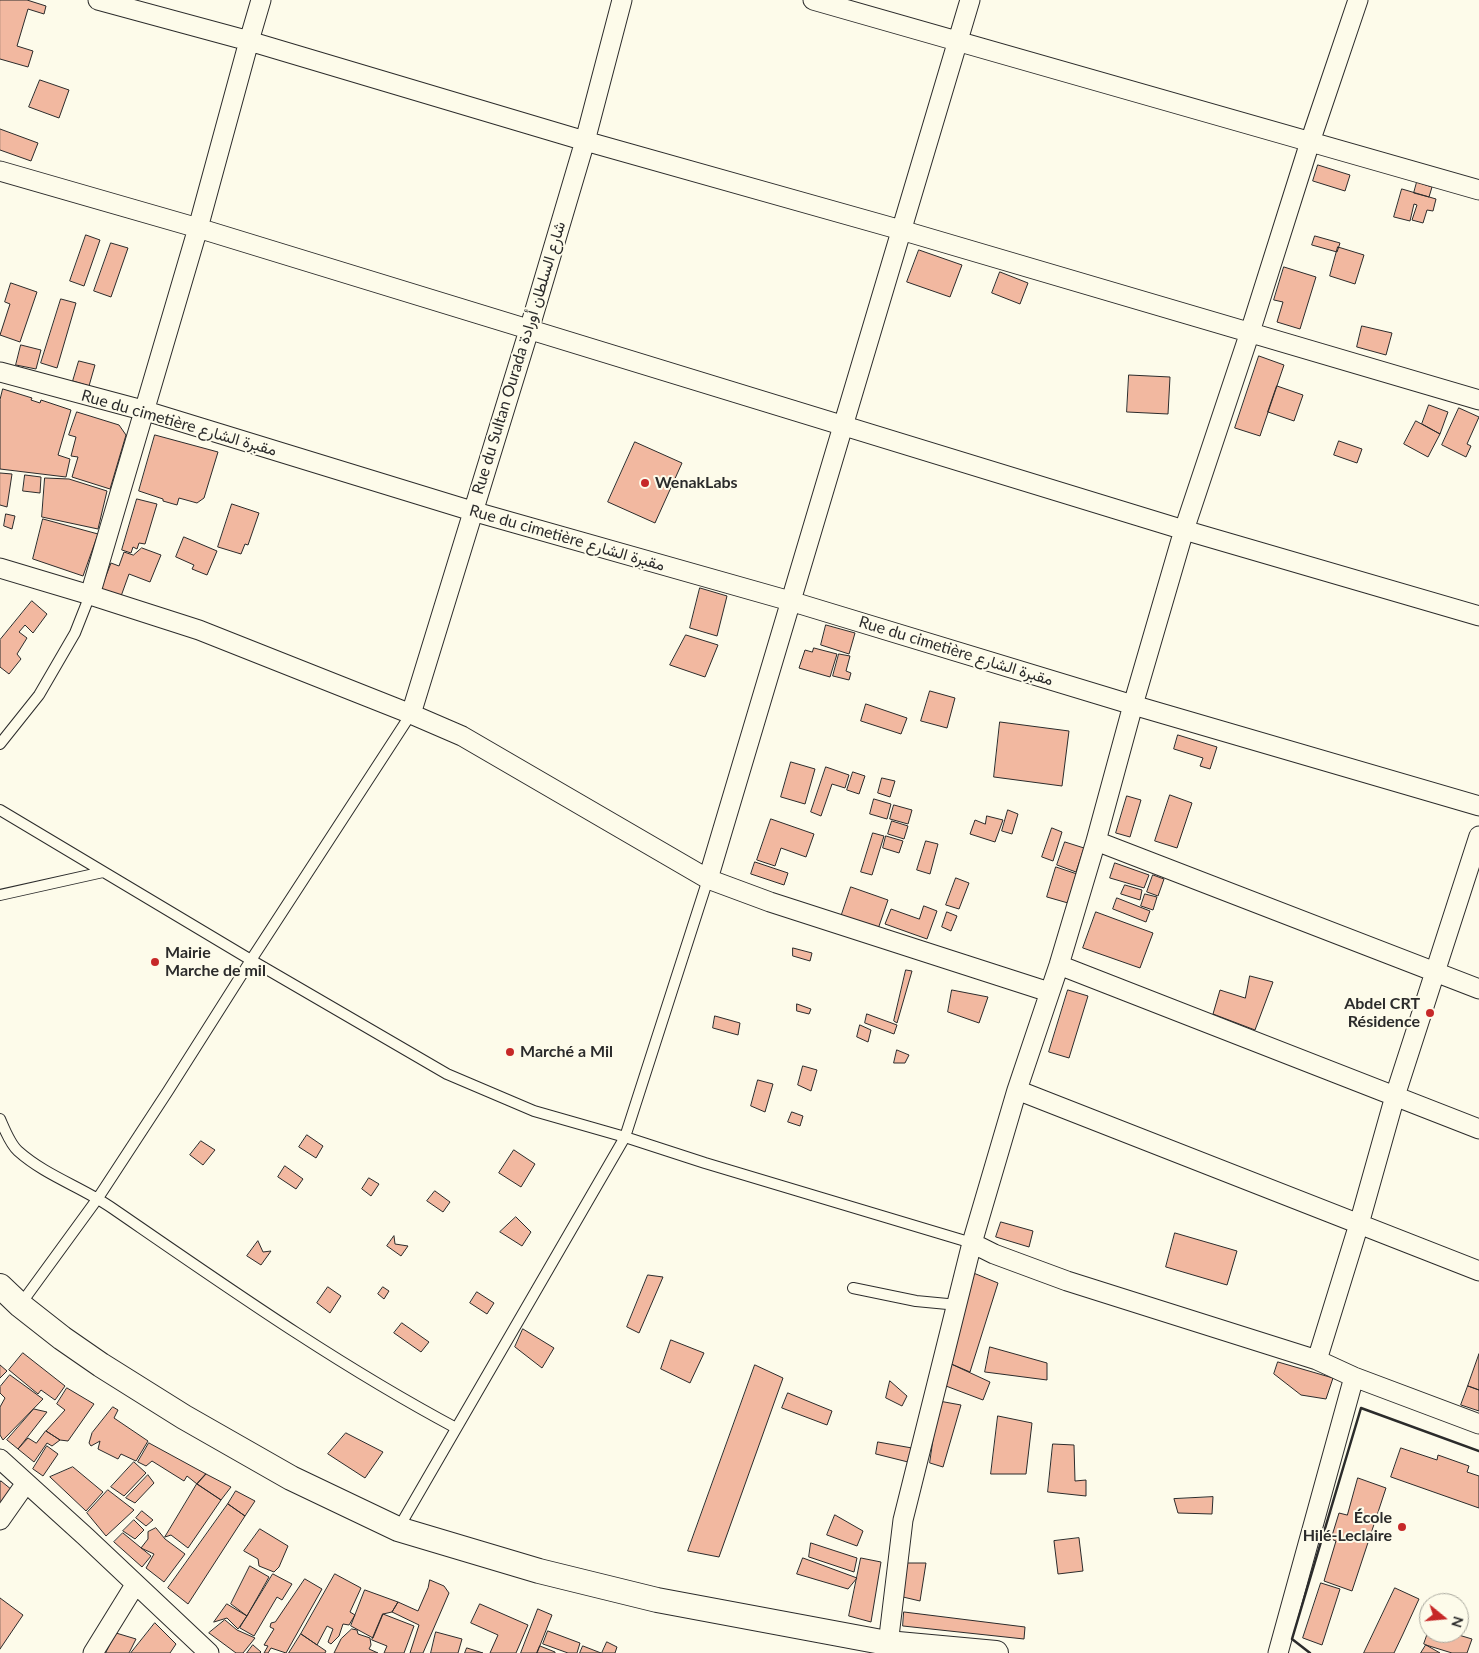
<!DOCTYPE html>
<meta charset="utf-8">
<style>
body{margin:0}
#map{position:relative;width:1479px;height:1653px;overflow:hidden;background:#fdfbea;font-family:Lato,sans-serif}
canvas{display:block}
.north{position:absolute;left:1419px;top:1593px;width:50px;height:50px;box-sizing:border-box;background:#fdfbea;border:1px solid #a9a89e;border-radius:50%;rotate:107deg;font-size:14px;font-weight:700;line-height:20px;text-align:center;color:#2b2b2b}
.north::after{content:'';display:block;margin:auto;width:18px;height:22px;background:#c62828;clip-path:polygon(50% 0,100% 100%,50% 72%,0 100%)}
</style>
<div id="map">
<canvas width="1479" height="1653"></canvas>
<div class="north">N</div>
</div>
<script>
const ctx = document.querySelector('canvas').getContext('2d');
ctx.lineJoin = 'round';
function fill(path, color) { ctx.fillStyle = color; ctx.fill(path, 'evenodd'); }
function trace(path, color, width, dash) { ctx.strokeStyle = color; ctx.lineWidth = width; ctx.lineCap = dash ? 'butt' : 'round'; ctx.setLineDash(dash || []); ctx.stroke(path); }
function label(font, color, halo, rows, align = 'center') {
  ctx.font = font + ' Lato,Vazirmatn,sans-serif'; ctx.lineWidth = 4; ctx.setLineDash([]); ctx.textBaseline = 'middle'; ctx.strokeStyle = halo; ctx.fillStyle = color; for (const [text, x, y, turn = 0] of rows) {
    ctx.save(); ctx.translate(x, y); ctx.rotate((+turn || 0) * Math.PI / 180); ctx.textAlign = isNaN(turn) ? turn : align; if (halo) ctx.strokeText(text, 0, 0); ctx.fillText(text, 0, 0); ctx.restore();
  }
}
const building = new Path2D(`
 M0 0H27L46 6 44 14 28 9 17 46 33 51 28 67 0 59Z
 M40 80 69 90 59 118 29 107Z
 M0 129 38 143 31 161 0 150Z
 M1318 165 1350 175 1345 191 1313 181Z
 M1417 182 1432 187 1429 197 1414 193Z
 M1402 189 1436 199 1433 211 1427 210 1423 223 1412 220 1417 205 1414 204 1410 221 1394 217Z
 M86 235 100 240 84 286 70 281Z
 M1315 236 1340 243 1337 252 1312 245Z
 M111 243 128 248 111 297 94 291Z
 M1338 247 1364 255 1355 284 1330 276Z
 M919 250 962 265 950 297 907 282Z
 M1284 267 1316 277 1300 329 1277 322 1283 302 1274 300Z
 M1000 272 1028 283 1020 304 992 293Z
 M11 283 37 292 20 342 0 335 10 304 5 302Z
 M61 299 76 303 57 368 41 363Z
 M1362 326 1392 333 1386 355 1357 347Z
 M21 345 41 350 36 369 16 365Z
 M1259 356 1284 365 1260 436 1235 428Z
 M79 361 95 365 89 386 73 381Z
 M1129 375 1170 377 1168 414 1127 412Z
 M1277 386 1303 395 1294 421 1268 412Z
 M3 389 32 398 31 400 40 403 41 400 71 410 58 455 70 459 66 477 0 469V400Z
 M1429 405 1448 412 1440 434 1422 424Z
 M1459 408 1479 417 1467 444 1471 446 1466 457 1442 445Z
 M77 412 119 425 126 435 110 489 72 477 78 457 71 456 76 437 69 435Z
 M1416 421 1440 434 1428 457 1404 444Z
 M155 435 218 452 204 498 197 503 179 498 177 505 163 501V499L139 491Z
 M1339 441 1362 449 1357 463 1334 455Z
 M635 442 682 463 655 523 608 502Z
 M0 473 12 474 7 507 0 505Z
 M25 475 41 477 40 493 23 491Z
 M45 478 69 479 107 491 98 529 42 517Z
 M137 499 157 504 145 544 139 543 137 549 133 547 131 553 122 550Z
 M232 504 259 513 248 545 245 544 241 554 218 547Z
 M6 514 15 516 12 529 4 526Z
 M43 519 98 534 83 576 33 559Z
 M184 537 217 551 207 575 192 569 194 565 176 557Z
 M142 548 161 555 150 582 129 574 120 599 100 591 111 563 119 566 124 552 133 555Z
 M700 588 727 596 717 636 690 628Z
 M32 601 47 614 33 633 25 625 19 632 27 638 17 654 21 659 9 674 0 667V640Z
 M826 625 855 633 849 654 821 645Z
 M686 635 718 645 705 677 670 665Z
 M814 648 837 654 830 677 799 668 805 650 812 652Z
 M839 654 850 656 846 671 851 673 849 680 833 676Z
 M930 691 955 698 947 728 921 721Z
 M866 704 907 718 901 734 861 721Z
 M1000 722 1069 731 1062 786 994 777Z
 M1178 735 1217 747 1210 769 1200 766 1203 758 1174 749Z
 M791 762 815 769 805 804 781 797Z
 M826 767 849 775 845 788 832 784 821 816 811 812Z
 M853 772 865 776 859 794 847 790Z
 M882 778 895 781 890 797 878 793Z
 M1170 795 1192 803 1177 848 1155 841Z
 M1127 796 1141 800 1130 837 1116 833Z
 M874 799 891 804 887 819 870 814Z
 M894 805 912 810 908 824 890 819Z
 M1008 810 1018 814 1012 834 1002 831Z
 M987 816 1003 820 995 842 970 834 975 820 985 824Z
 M771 819 814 834 806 857 781 848 775 866 757 860Z
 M892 821 908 826 904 839 888 834Z
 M1052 828 1062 832 1053 861 1042 857Z
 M873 833 884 836 872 875 861 872Z
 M886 836 903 841 899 853 883 848Z
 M926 841 938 844 930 874 917 870Z
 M1065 842 1084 848 1076 872 1057 865Z
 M755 862 788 873 784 885 751 874Z
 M1115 863 1149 875 1144 888 1110 878Z
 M1056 867 1077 874 1068 903 1047 897Z
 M1153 875 1164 879 1158 896 1147 892Z
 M956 878 969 883 959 909 946 905Z
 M1125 885 1142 890 1140 900 1121 894Z
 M851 887 888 900 878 929 841 917Z
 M1145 894 1157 897 1153 910 1141 906Z
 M1117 898 1150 911 1146 922 1113 909Z
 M924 906 937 911 927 939 885 924 891 909 919 919Z
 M947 912 957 916 951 931 942 927Z
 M1096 912 1153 933 1140 968 1083 948Z
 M793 948 812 953 810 961 793 956Z
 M906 970 912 971 897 1023 894 1021Z
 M1250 976 1273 982 1255 1030 1213 1014 1220 990 1245 998Z
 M952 990 988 997 979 1023 948 1012Z
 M1068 990 1088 996 1069 1058 1049 1052Z
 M797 1004 811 1009 809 1014 797 1011Z
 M867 1014 897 1025 894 1034 865 1023Z
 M715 1016 740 1023 738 1035 713 1028Z
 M860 1025 871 1030 868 1042 857 1037Z
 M897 1050 909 1055 905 1063H894Z
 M803 1066 817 1070 811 1091 798 1085Z
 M758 1080 773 1084 765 1112 751 1106Z
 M792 1112 803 1116 800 1126 788 1122Z
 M307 1135 323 1146 316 1158 299 1147Z
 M201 1141 215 1150 203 1165 190 1155Z
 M514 1150 535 1164 521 1187 499 1173Z
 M285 1166 303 1179 296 1189 278 1177Z
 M369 1178 379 1184 371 1196 362 1189Z
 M435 1191 450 1202 443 1212 427 1201Z
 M516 1217 531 1232 522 1246 500 1232Z
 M1001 1222 1033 1231 1029 1247 996 1237Z
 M1175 1233 1237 1251 1227 1285 1166 1267Z
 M394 1236 395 1244 408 1246 401 1256 387 1246Z
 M258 1241 263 1252 271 1251 261 1265 247 1256Z
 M971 1272 998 1283 970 1372 949 1363Z
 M648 1275 663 1277 639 1333 627 1327Z
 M328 1287 341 1296 330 1313 317 1303Z
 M383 1287 389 1291 384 1299 378 1294Z
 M477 1292 494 1303 487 1314 470 1303Z
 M402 1323 429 1342 421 1352 394 1333Z
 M523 1329 554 1348 542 1368 515 1347Z
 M671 1340 704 1353 690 1383 661 1369Z
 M990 1347 1047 1363V1380L985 1372Z
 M23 1353 65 1386 55 1400 41 1390 38 1394 9 1370Z
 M1479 1354V1390L1468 1386Z
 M1278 1362 1333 1378 1326 1399 1301 1395 1274 1374Z
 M949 1363 990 1382 983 1400 938 1383Z
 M0 1365 7 1371 0 1378Z
 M755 1365 783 1378 719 1557 688 1551Z
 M10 1375 43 1399 3 1440 0 1435V1407L5 1398 0 1393V1387Z
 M890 1381 907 1396 902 1406 886 1398Z
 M1468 1386 1479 1390V1411L1461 1405Z
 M67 1388 94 1404 68 1441 60 1440 46 1431 65 1410 57 1404Z
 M788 1393 832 1411 827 1425 782 1408Z
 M939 1401 961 1405 943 1467 930 1463Z
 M113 1407 118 1410 114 1418 148 1441 136 1461 121 1454 118 1459 98 1449 100 1441 91 1446 89 1443 92 1433Z
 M34 1409 47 1412 18 1449 7 1440Z
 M998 1416 1032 1423 1026 1474H991Z
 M46 1431 60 1440 52 1446 47 1443 34 1462 18 1449 28 1438 36 1443Z
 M346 1433 383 1452 365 1478 328 1454Z
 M878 1442 912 1448 908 1462 876 1454Z
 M149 1443 206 1474 197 1484 187 1476 184 1481 152 1461 146 1466 138 1462Z
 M1053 1444 1074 1445 1075 1481 1086 1480V1496L1048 1492Z
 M47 1446 58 1454 43 1476 33 1469Z
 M1401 1448 1437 1460 1438 1455 1469 1466 1467 1472 1479 1476V1508L1391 1477Z
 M134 1462 146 1473 124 1496 111 1487Z
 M73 1467 103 1492 86 1511 50 1477Z
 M206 1474 231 1487 221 1500 197 1484Z
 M148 1475 154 1483 135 1503 126 1498Z
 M1358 1478 1386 1488 1352 1591 1324 1581 1336 1541 1331 1539 1339 1513 1347 1515Z
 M1 1481 12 1490 0 1505V1483Z
 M197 1484 221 1500 188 1548 171 1535 165 1537Z
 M108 1490 134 1510 106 1536 87 1513Z
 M236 1491 255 1501 245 1516 228 1504Z
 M1213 1497 1212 1514 1178 1513 1174 1499Z
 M228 1504 245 1516 188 1604 168 1588Z
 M142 1511 153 1520 146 1526 136 1518Z
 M835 1515 863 1531 857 1546 827 1535Z
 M134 1520 144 1530 135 1539 123 1531Z
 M156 1528 165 1539 185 1554 164 1582 146 1568 154 1554 141 1548 148 1539V1532Z
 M260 1529 288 1546 279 1567 274 1572 259 1566 258 1559 244 1551Z
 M123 1533 151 1556 142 1567 114 1542Z
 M1079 1538 1083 1571 1058 1574 1054 1541Z
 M811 1543 857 1558 854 1572 809 1557Z
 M803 1558 857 1578 848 1589 797 1574Z
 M861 1558 881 1562 871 1622 849 1616Z
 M905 1563H926L920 1601 903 1597Z
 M250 1566 269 1577 247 1616 231 1604Z
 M273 1574 292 1584 282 1600 277 1597 254 1636 240 1628Z
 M335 1574 361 1588 350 1612 355 1615 349 1625 343 1624 339 1636 331 1644 328 1642 333 1629 327 1626 317 1645 301 1634Z
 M305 1579 322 1589 286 1653 271 1648 268 1653H264L268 1646 264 1645 274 1629 270 1627 271 1623 275 1622Z
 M430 1580 444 1586 449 1593 423 1653H410L419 1625 392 1612 398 1602 418 1611 428 1588Z
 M1321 1583 1340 1589 1322 1645 1303 1638Z
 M1395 1588 1419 1599 1403 1634 1394 1653H1364Z
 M365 1590 398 1602 392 1612 383 1614 373 1638 351 1626Z
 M0 1598 23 1615 0 1649Z
 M227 1604 247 1616 238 1629 227 1618 214 1622Z
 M480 1604 528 1625 516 1653H490L498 1635 471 1623Z
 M538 1609 552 1615 537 1653H521Z
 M904 1612 1025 1627 1024 1639 903 1626Z
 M383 1614 414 1626 404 1653H384L387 1646 372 1640Z
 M225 1620 237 1630 255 1638 243 1653H236L209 1633Z
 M155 1623 176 1644 170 1653H131Z
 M352 1629 357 1630 358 1634 370 1638 371 1645 369 1649 378 1653H334L341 1639Z
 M1429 1629V1633H1452L1472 1639 1467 1653H1452L1426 1645 1424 1644Z
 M548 1631 580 1643 577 1653H568L543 1644Z
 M436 1632 462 1639 458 1653H431Z
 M116 1633 136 1639 129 1653H106Z
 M301 1634 326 1651 325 1653H289Z
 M607 1642 617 1647 615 1653H602Z
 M253 1645 261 1652 260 1653H247Z
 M1426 1645 1440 1653H1421Z
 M540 1646 555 1652V1653H537Z
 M583 1646 601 1653H580Z
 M467 1648 483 1653H465Z`);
fill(building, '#f2b8a0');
trace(building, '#2b2b2b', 1);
const service = new Path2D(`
 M0 744 39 695 75 633 90 595
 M0 810 251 960 447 1074 534 1111 625 1137 705 1163 972 1243
 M0 895 103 872
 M0 1119C4 1128 10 1144 18 1151 46 1176 82 1187 112 1208 224 1285 336 1364 456 1428
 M853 1288 916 1301 958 1305
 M20 1305 98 1198 168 1091 251 960 411 714
 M398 1529 625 1137 708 879`);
const minor = new Path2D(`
 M98 0 249 41 585 141 901 230 1479 400
 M813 0 1479 190
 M0 171 198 228 1184 530 1479 616
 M0 372 146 411 472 511 790 601 1133 705 1479 806
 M0 568 90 595 199 630 411 714 462 736 708 879 770 902 1049 992
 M90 595 198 228 249 41 261 0
 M411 714 529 330 585 141 622 0
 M1096 841 1479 989
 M708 879 970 0
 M1059 965 1479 1129
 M1017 1090 1479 1271
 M972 1243 994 1254 1067 1281 1317 1360 1354 1377 1479 1424
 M1317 1360 1359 1224 1395 1096 1479 836
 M0 1459 86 1537 209 1653
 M0 1520 26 1483
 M93 1653 135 1585
 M887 1653 903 1520 972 1243 1017 1090 1059 965 1096 841 1133 705 1184 530 1250 332 1310 142 1358 0
 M1278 1653 1354 1377`);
const tertiary = new Path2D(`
 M0 1286 20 1305 62 1338 101 1365 184 1417 291 1478 398 1529 539 1571 657 1600 887 1643 996 1653`);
trace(service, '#2b2b2b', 12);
trace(minor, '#2b2b2b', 21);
trace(tertiary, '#2b2b2b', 26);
trace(service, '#fdfbea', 10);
trace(minor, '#fdfbea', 19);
trace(tertiary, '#fdfbea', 24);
trace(new Path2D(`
 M1310 1653 1292 1639 1361 1408 1479 1451`), '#2b2b2b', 2.5);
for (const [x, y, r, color] of [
 [645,483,5,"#c62828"],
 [155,962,5,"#c62828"],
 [1430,1013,5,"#c62828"],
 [510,1052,5,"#c62828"],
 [1402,1527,5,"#c62828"]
]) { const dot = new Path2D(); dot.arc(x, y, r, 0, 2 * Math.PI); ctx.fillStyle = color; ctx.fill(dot); trace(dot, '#fdfbea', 2); }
label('16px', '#2b2b2b', '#fdfbea', [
 ["Rue du Sultan Ourada شارع السلطان أورادة",519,358,-73],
 ["Rue du cimetière مقبرة الشارع",179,423,16],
 ["Rue du cimetière مقبرة الشارع",567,538,16],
 ["Rue du cimetière مقبرة الشارع",956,651,17]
]);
label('bold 16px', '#2b2b2b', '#fdfbea', [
 ["WenakLabs",655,483],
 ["Mairie",165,953],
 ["Marche de mil",165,971],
 ["Abdel CRT",1420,1004,"right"],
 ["Résidence",1420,1022,"right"],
 ["Marché a Mil",520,1052],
 ["École",1392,1518,"right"],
 ["Hilé-Leclaire",1392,1536,"right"]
], 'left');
</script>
